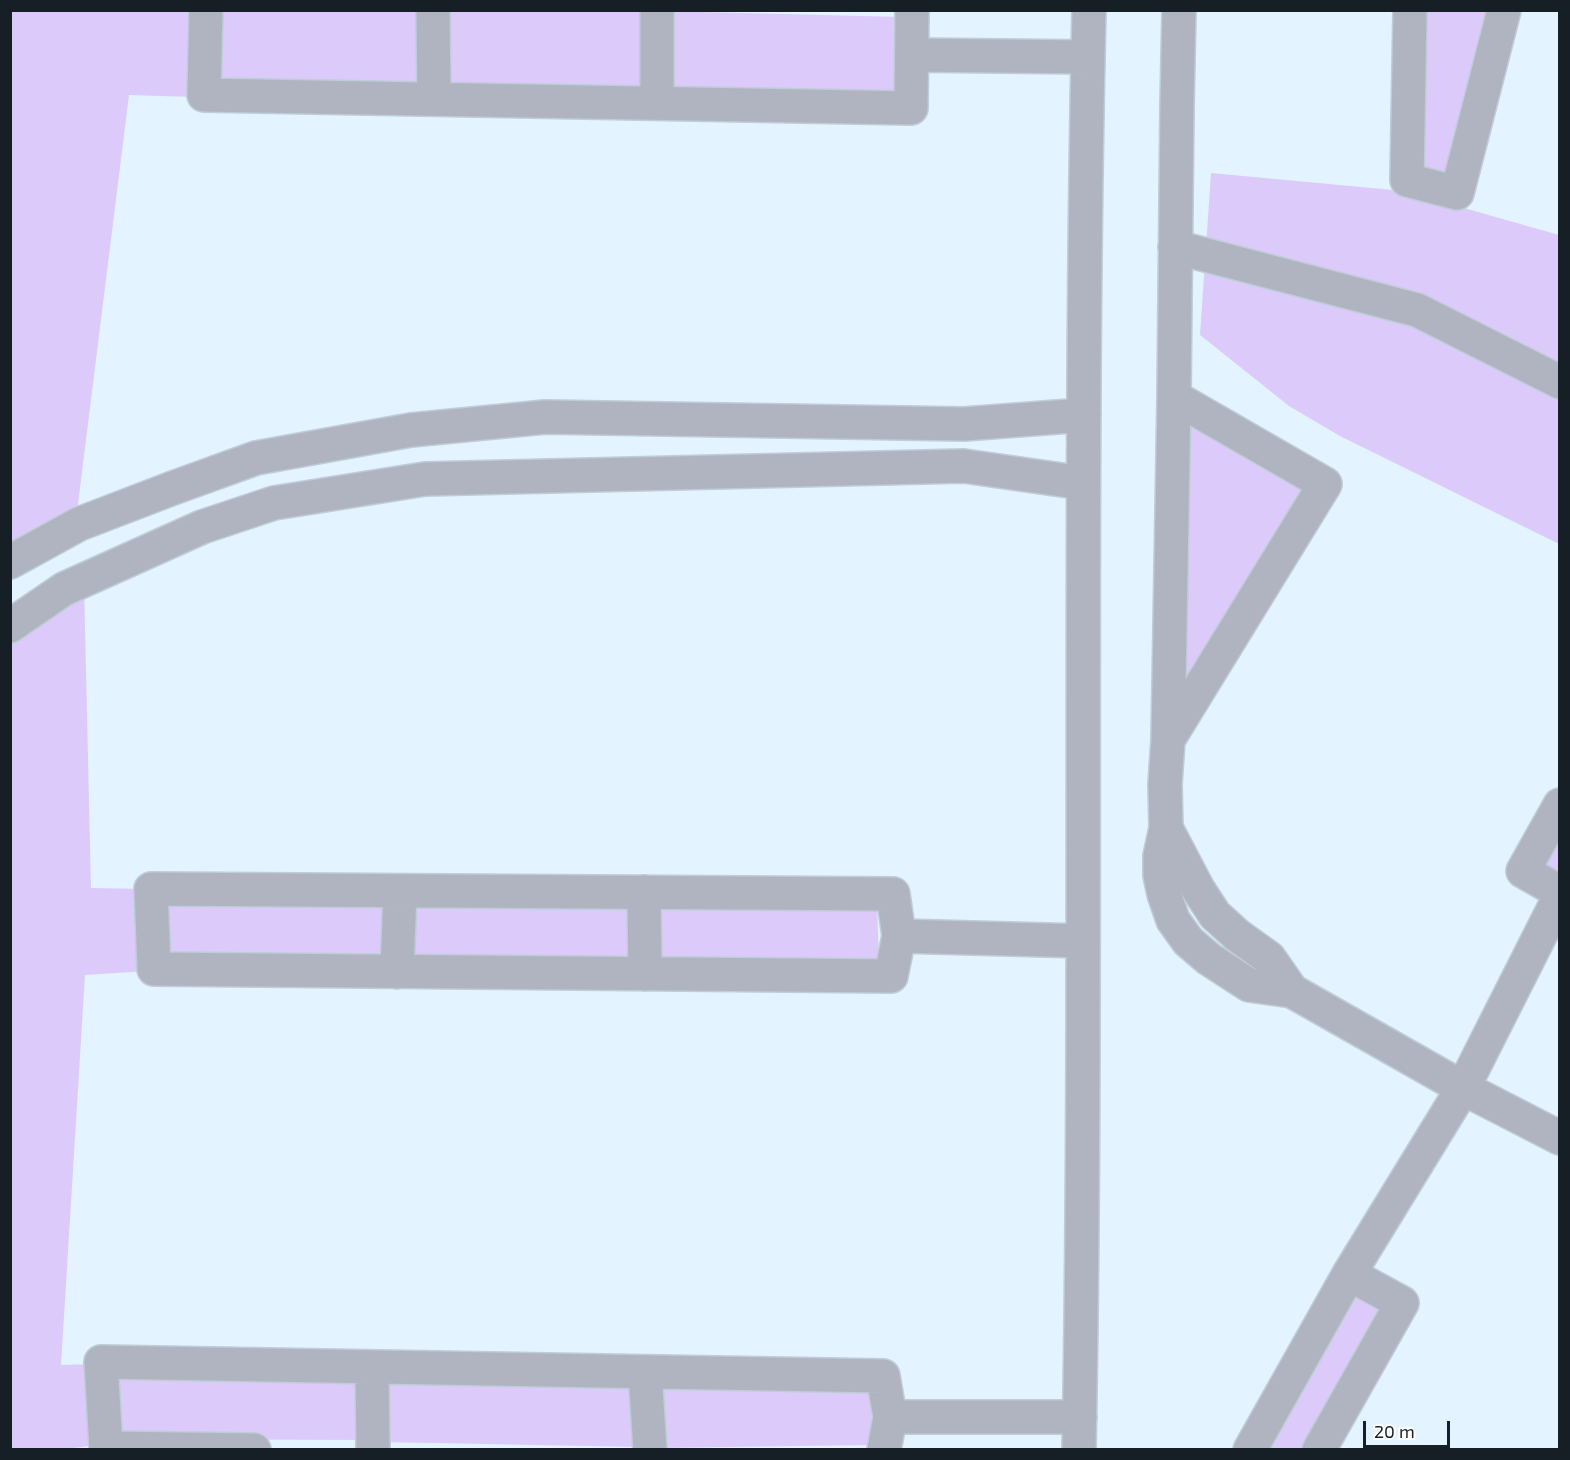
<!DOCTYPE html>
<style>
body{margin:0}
#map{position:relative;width:1570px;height:1460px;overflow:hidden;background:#e3f3ff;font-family:"Exo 2",sans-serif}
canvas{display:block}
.frame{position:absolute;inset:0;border:12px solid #161f26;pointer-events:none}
.scale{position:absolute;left:1363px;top:1421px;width:87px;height:27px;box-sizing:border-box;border:3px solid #161f26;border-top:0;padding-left:8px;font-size:18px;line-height:21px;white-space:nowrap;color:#161f26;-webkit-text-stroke:4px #fff;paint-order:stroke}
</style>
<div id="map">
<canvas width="1570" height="1460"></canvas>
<div class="frame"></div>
<div class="scale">20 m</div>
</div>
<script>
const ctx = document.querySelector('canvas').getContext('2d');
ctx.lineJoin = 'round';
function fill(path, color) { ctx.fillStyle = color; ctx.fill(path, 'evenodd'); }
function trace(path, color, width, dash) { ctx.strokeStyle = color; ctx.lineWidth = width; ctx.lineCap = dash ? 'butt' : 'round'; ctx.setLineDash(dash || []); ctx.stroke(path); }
fill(new Path2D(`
 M11 11H198L194 97 129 95 76 520 11 556Z
 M215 11H424L425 92 211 88Z
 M441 11H648L649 94 442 92Z
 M663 11 903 17V101L664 97Z
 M1416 11H1497L1454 186 1412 176Z
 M1211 173 1404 191 1559 235V544L1340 436 1289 406 1200 335Z
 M1183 416 1309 485 1180 705Z
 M84 583 91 888 147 889 148 971 85 975 61 1365 98 1364V1445L57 1450H11V628Z
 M1559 821V883L1533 868Z
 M159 895 391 899 388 963 161 961Z
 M407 897 633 903 635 966 406 965Z
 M651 899 877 902 879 964 654 967Z
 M1351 1285 1391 1305 1309 1449 1258 1450Z
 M109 1369 362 1375V1440L113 1439Z
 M379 1375 632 1382 637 1447 382 1442Z
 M653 1380 871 1385 872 1445 659 1448Z`), '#dccbfa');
const minor = new Path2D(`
 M206 10 204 95 911 108 912 10
 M433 10 434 99
 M657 10V103
 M1179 10 1177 105 1174 397 1168 740 1165 784 1166 828 1160 856V875L1164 894 1173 920 1188 941 1209 959 1249 985 1292 991 1463 1088 1560 1138
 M1410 10 1407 180 1457 193 1504 10
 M912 55 1088 57
 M1175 247 1417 310 1560 382
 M10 562 79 524 173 488 256 458 411 430 545 417 964 424 1084 415
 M10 626 64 589 202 527 274 503 425 479 964 466 1083 483
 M1169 738 1325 484 1174 397
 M1560 805 1523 871 1560 892
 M1166 828 1198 889 1215 915 1237 935 1269 958 1292 991
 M151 889 893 894 899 936 891 976 154 969Z
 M644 892 645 974
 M899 936 1083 941
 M397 972 400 891
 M372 1367 373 1450
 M645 1372 650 1450
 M890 1417H1080
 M254 1450 106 1448 101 1362 883 1376 890 1417 884 1450
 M1079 1450C1088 970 1078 490 1089 10
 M1250 1450 1349 1274 1463 1088 1560 896
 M1319 1450 1402 1303 1349 1274`);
trace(minor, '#becdd8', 36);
trace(minor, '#b0b4c0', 33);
</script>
